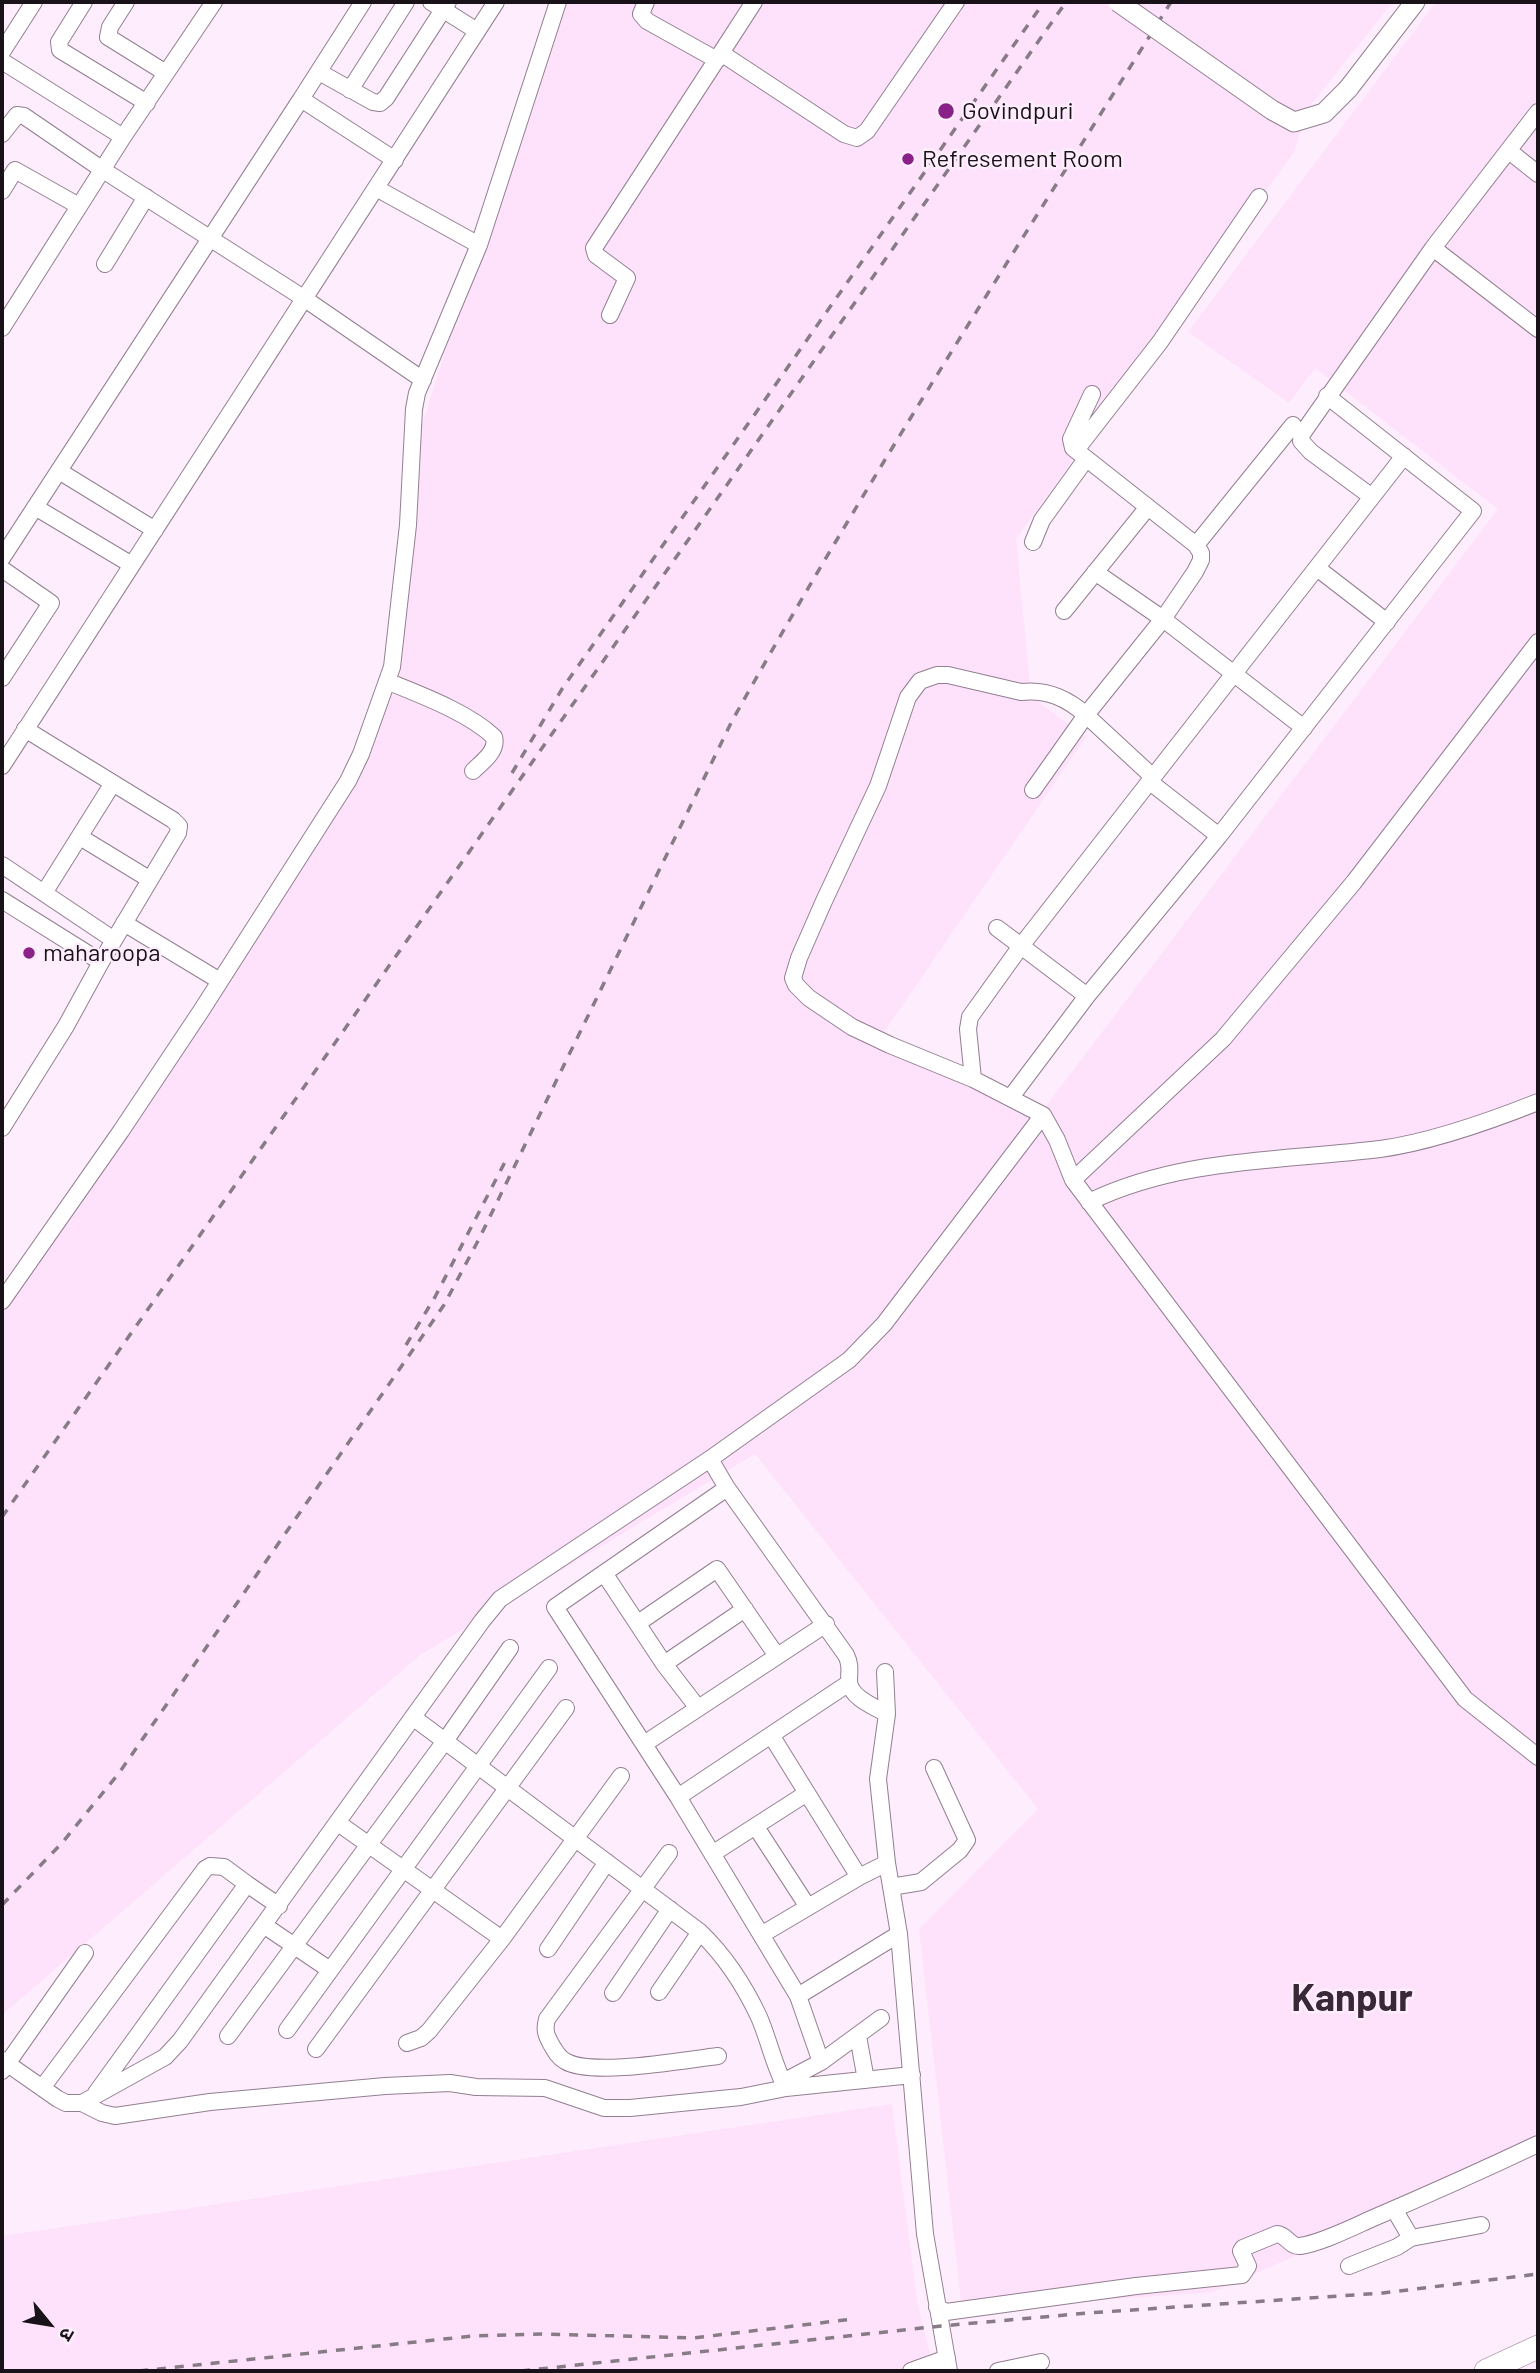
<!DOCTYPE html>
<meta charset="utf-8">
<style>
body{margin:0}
#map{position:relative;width:1540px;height:2373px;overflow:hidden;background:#feedfd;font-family:Barlow,"Noto Sans Devanagari",sans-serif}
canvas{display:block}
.frame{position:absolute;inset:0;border:4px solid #191218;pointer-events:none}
.north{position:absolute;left:14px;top:2289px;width:70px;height:70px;-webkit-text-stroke:5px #feedfd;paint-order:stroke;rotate:120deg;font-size:19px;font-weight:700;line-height:28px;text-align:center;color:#191218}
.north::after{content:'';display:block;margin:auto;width:24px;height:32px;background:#191218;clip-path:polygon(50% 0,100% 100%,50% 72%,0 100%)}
</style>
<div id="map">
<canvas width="1540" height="2373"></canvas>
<div class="frame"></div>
<div class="north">उ</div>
</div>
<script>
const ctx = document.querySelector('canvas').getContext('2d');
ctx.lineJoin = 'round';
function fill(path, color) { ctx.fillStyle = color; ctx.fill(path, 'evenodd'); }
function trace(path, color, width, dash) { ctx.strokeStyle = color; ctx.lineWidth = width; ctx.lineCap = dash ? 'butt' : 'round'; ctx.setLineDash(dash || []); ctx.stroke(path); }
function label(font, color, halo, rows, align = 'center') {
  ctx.font = font + ' Barlow,sans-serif'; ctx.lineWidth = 5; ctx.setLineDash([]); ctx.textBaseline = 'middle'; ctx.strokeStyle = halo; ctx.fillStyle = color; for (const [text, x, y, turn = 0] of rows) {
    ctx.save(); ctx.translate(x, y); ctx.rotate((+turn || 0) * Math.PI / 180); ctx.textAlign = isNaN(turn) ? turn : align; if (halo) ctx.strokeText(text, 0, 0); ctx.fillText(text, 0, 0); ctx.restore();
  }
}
fill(new Path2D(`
 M553 2H1393L1307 110 1294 152 1016 539 1031 697 1086 737 876 1044 1037 1118 1498 509 1315 368 1289 403 1188 332 1436 2H1538V2149L1213 2292 962 2310 919 1929 1038 1809 755 1454 420 1655 2 2015V1289L337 806 391 662 411 461Z
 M892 2104 917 2301 933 2366 889 2371H2V2236Z`), '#fee2fb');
const minor = new Path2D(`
 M84 2 59 42 60 50 147 103
 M126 2 110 27 108 37 166 73
 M363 2 301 99 395 160
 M431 2 477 31
 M646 2 641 14 647 21 717 60
 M754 2 721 53 844 134 857 138 867 131 956 2
 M2 52 34 2
 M2 61 123 137
 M319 72 373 102 380 103 386 98 448 2
 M350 90 406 2
 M2 134 17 115 24 116 103 170 305 299 423 380
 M1509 151 1538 174
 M376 188 479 245
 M2 191 15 170 79 206
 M1433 248 1538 329
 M105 264 146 197
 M610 315 627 278 596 255 594 248 721 53
 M2 328 123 137 214 2
 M1092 394 1071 439 1073 448 1196 545 1201 553V560L1195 572 1163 619 1086 715 1153 777
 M1076 450 1160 342 1259 197
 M59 471 155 530
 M1372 497 1311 452 1301 441 1302 434 1433 248 1538 112
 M35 507 132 565
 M1033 542 1042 520 1086 459
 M1196 545 1293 425
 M2 558 301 99
 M1317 568 1387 622
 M2 569 51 603 2 678
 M1095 572 1163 619 1304 728
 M1064 611 1148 507
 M1538 642 1354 882 1223 1039 1073 1180 1465 1699 1538 1757
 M389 682C421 695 469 713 494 737 498 751 482 762 473 771
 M25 729 173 820 179 826 178 833 101 962
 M2 766 496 2
 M1150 782 1219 836
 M1033 790 1086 715C1067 698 1047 689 1021 692L948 675H937L920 681 908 697 878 786 824 901 799 958 793 978 796 985 809 998 852 1027 890 1045 973 1079 1043 1115
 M80 837 149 879
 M2 865 114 940
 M44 893 113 783
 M2 900 101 962 66 1026 2 1128
 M124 923 220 981
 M1087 996 1021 946 1404 456
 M973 1079 968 1029 970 1017 1021 946 997 928
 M1011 1097 1087 996 1219 836 1473 511 1327 396
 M1089 1202C1179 1158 1282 1161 1380 1149 1432 1142 1490 1121 1538 1102
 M2 1301 121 1131 201 1011 348 781 361 754 392 667 408 525 414 409 417 393 479 245 558 2
 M710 1459 727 1488 846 1655C851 1665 849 1671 849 1682 851 1698 875 1707 887 1714
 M727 1488 555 1607 678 1797 798 1996 821 2062
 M604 1573 664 1664 745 1609
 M638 1623 717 1569 777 1656
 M664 1664 698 1708
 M885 1672 887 1714 878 1779 887 1863 899 1934 925 2234 949 2371
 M414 1718 700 1932C725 1956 744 1985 759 2017 769 2040 774 2066 786 2088L912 2075
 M771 1735 859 1877
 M644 1744 826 1624
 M678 1797 849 1683
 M338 1823 502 1939
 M756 1827 808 1907
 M669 1853 547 2019C544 2030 546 2035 551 2044 555 2051 558 2057 565 2061 591 2077 684 2060 718 2056
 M712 1854 807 1793
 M891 1887 921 1882 960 1850 967 1840 934 1768
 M265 1926 330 1970
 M761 1935 859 1877 887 1863
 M548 1949 607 1862
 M659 1992 700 1932
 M613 1993 670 1909
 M798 1996 899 1934
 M287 2030 549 1668
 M228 2036 445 1741 510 1648
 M858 2036 866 2080
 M407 2043 421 2038 429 2031 502 1939 621 1776
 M316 2049 566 1708
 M2 2060 58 2099 66 2103H82L165 2057 180 2041 482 1621 500 1599 710 1459 849 1360 884 1324 1043 1115 1057 1140 1073 1180
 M2 2071 85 1953
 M783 2082 821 2062 881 2018
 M42 2088 205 1869 210 1866 224 1867 247 1884
 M96 2093 247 1884 279 1906
 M82 2103 102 2113 115 2116 210 2102 385 2086 450 2083 476 2087 545 2088 604 2108H630L741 2097 786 2088
 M1411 2238 1481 2225
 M1349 2266 1397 2247 1411 2238 1394 2209
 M937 2307 946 2312 1136 2286 1242 2275 1248 2266 1241 2251 1243 2248 1277 2234C1287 2235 1290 2247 1300 2246 1321 2243 1351 2228 1371 2219 1427 2195 1483 2170 1538 2144
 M911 2371 947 2358
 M998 2371 1041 2362`);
const major = new Path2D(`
 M1348 89 1415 2`);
const highway = new Path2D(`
 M1486 2371 1538 2347`);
trace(minor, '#927f91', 18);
trace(major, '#927f91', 21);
trace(highway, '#927f91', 24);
trace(minor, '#fff', 16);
trace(major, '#fff', 19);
trace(highway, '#fff', 23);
trace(new Path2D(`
 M512 773 562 689 1044 2
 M406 1345 435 1297 506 1160
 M2 1517 1066 2
 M2 1905 62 1843 119 1773 444 1305 479 1239 732 721C869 476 1022 240 1171 2
 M139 2371 473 2336 545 2334 693 2338 853 2319
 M521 2371 941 2326 1088 2313 1383 2293 1538 2274`), '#877b86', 3.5, [9, 9]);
const majorBridge = new Path2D(`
 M1118 2 1272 110 1294 122 1324 113 1348 89`);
trace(majorBridge, '#927f91', 21, []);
trace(majorBridge, '#fff', 19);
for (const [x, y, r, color] of [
 [946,111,9,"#892188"],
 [908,159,7,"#892188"],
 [29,953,7,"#892188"]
]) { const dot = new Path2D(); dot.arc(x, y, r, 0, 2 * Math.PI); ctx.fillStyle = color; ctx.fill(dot); trace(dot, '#feedfd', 2.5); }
label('24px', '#191218', '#feedfd', [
 ["Govindpuri",962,111],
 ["Refresement Room",922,159],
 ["maharoopa",43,953]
], 'left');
label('bold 38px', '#392938', '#feedfd', [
 ["Kanpur",1352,1998]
]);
</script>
